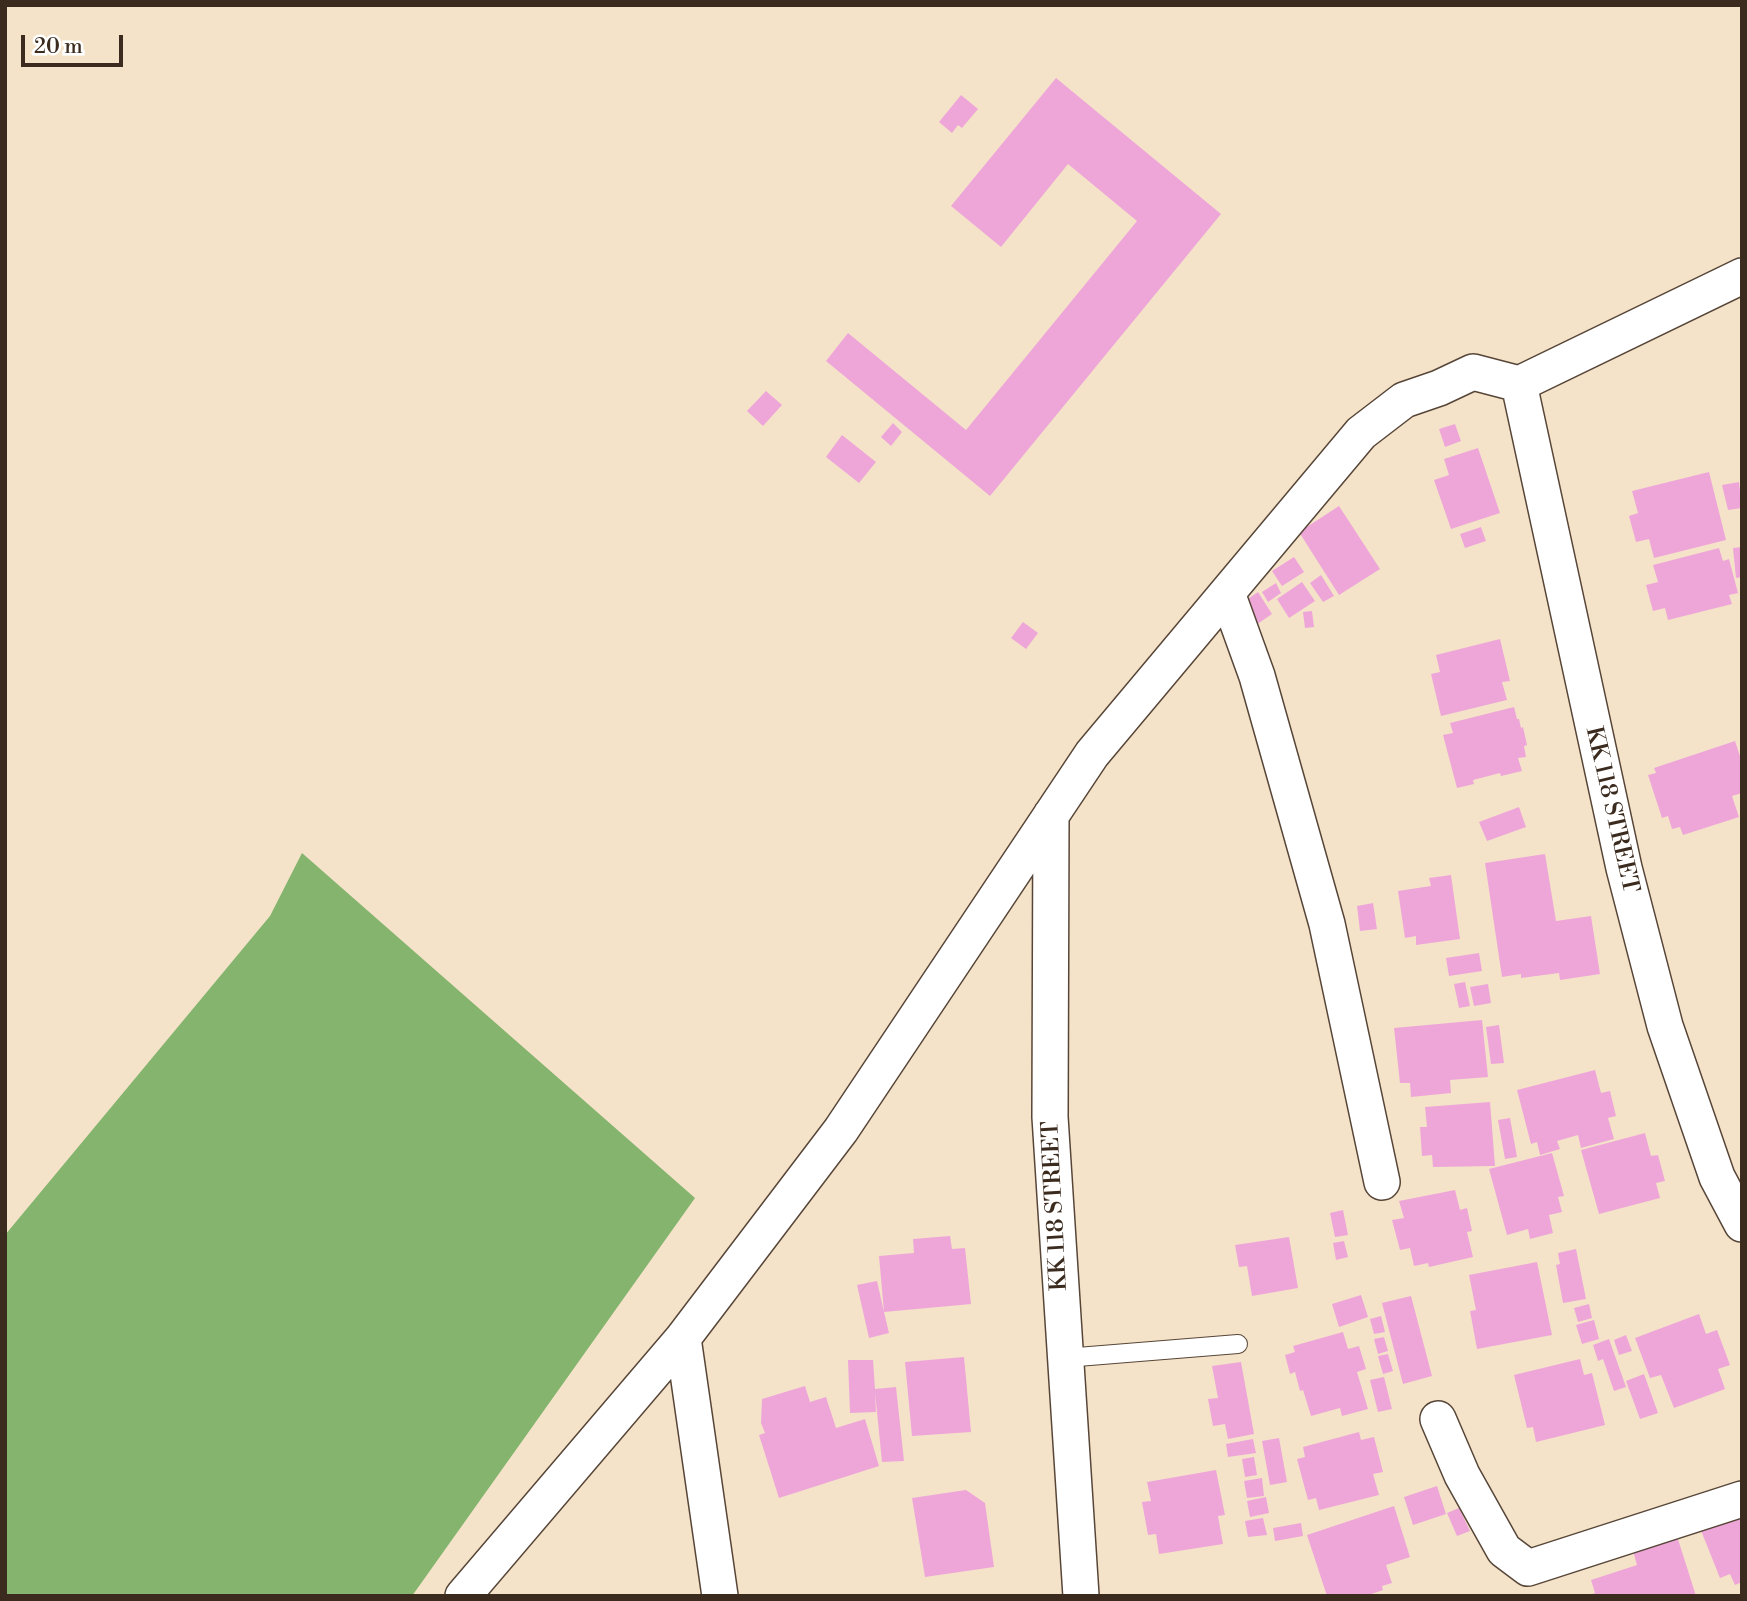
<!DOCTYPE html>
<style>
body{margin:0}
#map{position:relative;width:1747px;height:1601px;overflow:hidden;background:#f4e3c9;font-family:"Libre Bodoni",serif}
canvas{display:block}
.frame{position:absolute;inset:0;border:7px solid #3b2a1e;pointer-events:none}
.scale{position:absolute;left:21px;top:35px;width:102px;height:32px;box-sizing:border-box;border:4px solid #3b2a1e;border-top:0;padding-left:9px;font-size:21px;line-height:24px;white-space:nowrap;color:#3b2a1e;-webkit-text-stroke:5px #fff;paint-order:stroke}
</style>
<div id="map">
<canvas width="1747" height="1601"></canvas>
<div class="frame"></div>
<div class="scale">20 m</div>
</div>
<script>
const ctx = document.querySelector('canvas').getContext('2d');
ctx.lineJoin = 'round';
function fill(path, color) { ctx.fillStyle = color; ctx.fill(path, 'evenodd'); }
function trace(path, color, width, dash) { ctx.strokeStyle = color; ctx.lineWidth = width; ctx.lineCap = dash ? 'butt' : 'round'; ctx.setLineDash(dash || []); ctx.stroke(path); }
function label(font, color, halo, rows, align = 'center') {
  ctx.font = font + ' "Libre Bodoni",serif'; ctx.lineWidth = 5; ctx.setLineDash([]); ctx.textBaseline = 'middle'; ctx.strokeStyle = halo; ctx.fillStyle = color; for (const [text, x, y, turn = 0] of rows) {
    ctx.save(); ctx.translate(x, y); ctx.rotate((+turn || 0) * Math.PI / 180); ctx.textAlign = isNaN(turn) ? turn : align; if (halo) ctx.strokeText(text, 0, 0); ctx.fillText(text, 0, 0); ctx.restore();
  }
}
fill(new Path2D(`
 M302 853 695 1198 412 1596H5V1235L270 916Z`), '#84b46e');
fill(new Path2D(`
 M1056 78 1221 214 990 496 826 361 848 333 966 430 1137 221 1068 164 1001 247 951 206Z
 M961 95 978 109 962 128 958 125 952 133 939 122Z
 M766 391 782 405 763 426 747 411Z
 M893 423 902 432 891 446 881 437Z
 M1455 424 1461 441 1445 447 1439 429Z
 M842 435 876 462 859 483 826 457Z
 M1478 448 1500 513 1451 529 1434 480 1449 475 1444 459Z
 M1709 472 1726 540 1654 558 1649 539 1636 542 1629 516 1638 513 1632 491Z
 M1739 482 1742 508 1728 510 1722 485Z
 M1339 506 1380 569 1339 595 1299 532Z
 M1481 527 1486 541 1465 548 1460 534Z
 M1742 547V577L1736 578 1733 548Z
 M1719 548 1723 561 1729 559 1738 593 1729 595 1732 604 1668 620 1665 608 1653 611 1646 585 1658 582 1653 565Z
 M1294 557 1304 572 1282 586 1272 571Z
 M1321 575 1334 596 1323 602 1310 583Z
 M1302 582 1315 601 1289 618 1277 599Z
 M1276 583 1281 593 1268 602 1262 592Z
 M1258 592 1272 614 1256 625 1242 603Z
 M1312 611 1314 627 1305 628 1303 612Z
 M1023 622 1038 633 1026 649 1011 638Z
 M1500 639 1510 681 1502 682 1507 700 1441 716 1431 674 1440 672 1436 655Z
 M1514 707 1517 719H1519L1521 728 1523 727 1527 745 1524 746 1526 757 1518 758 1522 771 1501 776 1500 773 1473 780 1474 784 1457 788 1443 735 1453 733 1450 723Z
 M1735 741 1742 762V793L1732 796 1739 817 1683 835 1680 827 1672 829 1668 816 1662 818 1648 775 1656 773 1654 768Z
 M1519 807 1526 827 1487 841 1479 822Z
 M1545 854 1556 921 1591 916 1600 974 1560 980 1559 973 1521 978V974L1502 977 1485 863Z
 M1451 875 1460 939 1416 945V936L1405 938 1398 891 1431 886 1429 878Z
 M1373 903 1377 929 1360 931 1357 906Z
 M1479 953 1482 971 1449 976 1446 958Z
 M1465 982 1470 1006 1459 1008 1454 984Z
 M1488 984 1491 1003 1474 1006 1470 987Z
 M1482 1020 1488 1077 1450 1080 1451 1093 1411 1097 1410 1083H1400L1394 1028Z
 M1499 1025 1504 1063 1491 1064 1486 1027Z
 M1595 1070 1601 1093 1610 1091 1616 1116 1608 1118 1614 1139 1581 1148 1578 1135 1557 1141 1560 1149 1540 1155 1537 1142 1531 1144 1517 1090Z
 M1490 1102 1495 1166 1433 1167 1432 1155 1422 1156 1420 1127H1427L1425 1107Z
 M1510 1118 1517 1157 1505 1159 1498 1120Z
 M1645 1133 1651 1156 1658 1155 1665 1181 1656 1183 1660 1198 1599 1214 1581 1150Z
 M1552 1153 1564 1196 1558 1197 1562 1212 1549 1215 1553 1233 1530 1239 1528 1229 1507 1235 1489 1169Z
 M1455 1190 1460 1210 1467 1208 1472 1231 1467 1232 1473 1257 1429 1267 1428 1263 1414 1266 1410 1248 1400 1250 1392 1220 1404 1218 1399 1201Z
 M1343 1210 1348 1235 1335 1237 1330 1213Z
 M950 1236 952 1249 965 1248 971 1304 884 1312 889 1333 869 1338 857 1285 877 1281 884 1312 879 1256 914 1253 913 1239Z
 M1289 1237 1298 1288 1252 1296 1247 1266 1239 1267 1235 1245Z
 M1344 1241 1348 1257 1336 1260 1333 1243Z
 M1576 1249 1586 1299 1563 1303 1556 1265 1560 1264 1558 1253Z
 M1537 1262 1552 1335 1477 1349 1470 1311 1476 1310 1469 1275Z
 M1361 1295 1368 1317 1339 1327 1332 1304Z
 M1411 1296 1432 1376 1403 1384 1382 1303Z
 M1589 1304 1592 1318 1578 1322 1574 1308Z
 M1699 1314 1706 1334 1717 1330 1730 1365 1718 1369 1725 1389 1674 1408 1661 1375 1650 1378 1635 1338Z
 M1381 1316 1385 1332 1374 1334 1370 1319Z
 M1594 1320 1599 1339 1582 1344 1576 1325Z
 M1343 1332 1348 1349 1359 1346 1366 1369 1357 1372 1368 1409 1342 1416 1340 1408 1311 1416 1303 1390 1300 1391 1295 1372 1290 1374 1285 1355 1295 1352 1293 1346Z
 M1626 1335 1632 1351 1619 1355 1614 1340Z
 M1384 1337 1388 1351 1378 1354 1374 1339Z
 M1609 1339 1626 1387 1614 1391 1603 1359 1598 1361 1593 1345Z
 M1388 1354 1393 1371 1383 1374 1378 1356Z
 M964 1357 971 1432 912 1436 905 1362Z
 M1580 1359 1584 1375 1592 1373 1605 1425 1536 1442 1533 1427 1527 1428 1514 1375Z
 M848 1360H873L875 1389 896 1387 904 1461 882 1462 875 1392 876 1412 850 1413Z
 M1241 1362 1254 1434 1228 1439 1225 1424 1213 1426 1208 1399 1218 1398 1212 1366Z
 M1644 1374 1658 1413 1640 1419 1626 1381Z
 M1384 1377 1392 1409 1378 1412 1370 1380Z
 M805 1386 810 1402 826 1397 836 1428 865 1419 879 1466 779 1498 759 1435 765 1433 761 1423 762 1399Z
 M1359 1432 1361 1440 1374 1437 1383 1472 1373 1474 1379 1495 1319 1510 1316 1498 1308 1500 1297 1459 1305 1457 1303 1447Z
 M1279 1438 1287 1482 1270 1485 1262 1441Z
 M1253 1439 1256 1453 1228 1457 1226 1444Z
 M1254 1457 1257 1475 1245 1477 1242 1459Z
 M1216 1470 1225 1515 1218 1516 1223 1544 1159 1554 1156 1534 1148 1535 1142 1502 1151 1501 1147 1482Z
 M1262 1478 1264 1496 1247 1498 1244 1481Z
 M1437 1486 1446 1514 1413 1525 1404 1497Z
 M966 1490 985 1503 994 1567 925 1577 912 1498Z
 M1266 1497 1269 1513 1250 1517 1247 1501Z
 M1394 1506 1410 1557 1386 1565 1392 1583 1382 1586 1383 1590 1366 1596H1327L1307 1535Z
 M1459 1508 1470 1531 1457 1536 1447 1513Z
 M1742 1511V1582L1735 1585 1730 1574 1720 1578 1700 1528Z
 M1263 1518 1267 1535 1248 1537 1245 1521Z
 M1301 1523 1303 1536 1275 1541 1273 1528Z
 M1677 1536 1696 1596H1588L1595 1593 1591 1580 1637 1565 1633 1551Z`), '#eea6d9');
const service = new Path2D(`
 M1065 1358 1238 1344`);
const minor = new Path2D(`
 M1519 384 1624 868 1665 1026 1717 1177 1742 1224
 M1227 593 1257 676 1327 924 1382 1182
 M1051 815 1050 1117 1081 1596
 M683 1338 720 1596
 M1438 1419 1462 1475 1504 1550 1528 1568 1742 1499
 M463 1596 683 1338 841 1130 1092 754 1361 433 1404 400 1439 388 1473 372 1519 384 1742 276`);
trace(service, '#574638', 20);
trace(minor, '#574638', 38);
trace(service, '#fff', 18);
trace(minor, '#fff', 35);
label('23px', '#3b2a1e', '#fff', [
 ["KK 118 STREET",1611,810,77],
 ["KK 118 STREET",1056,1206,-93]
]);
</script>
